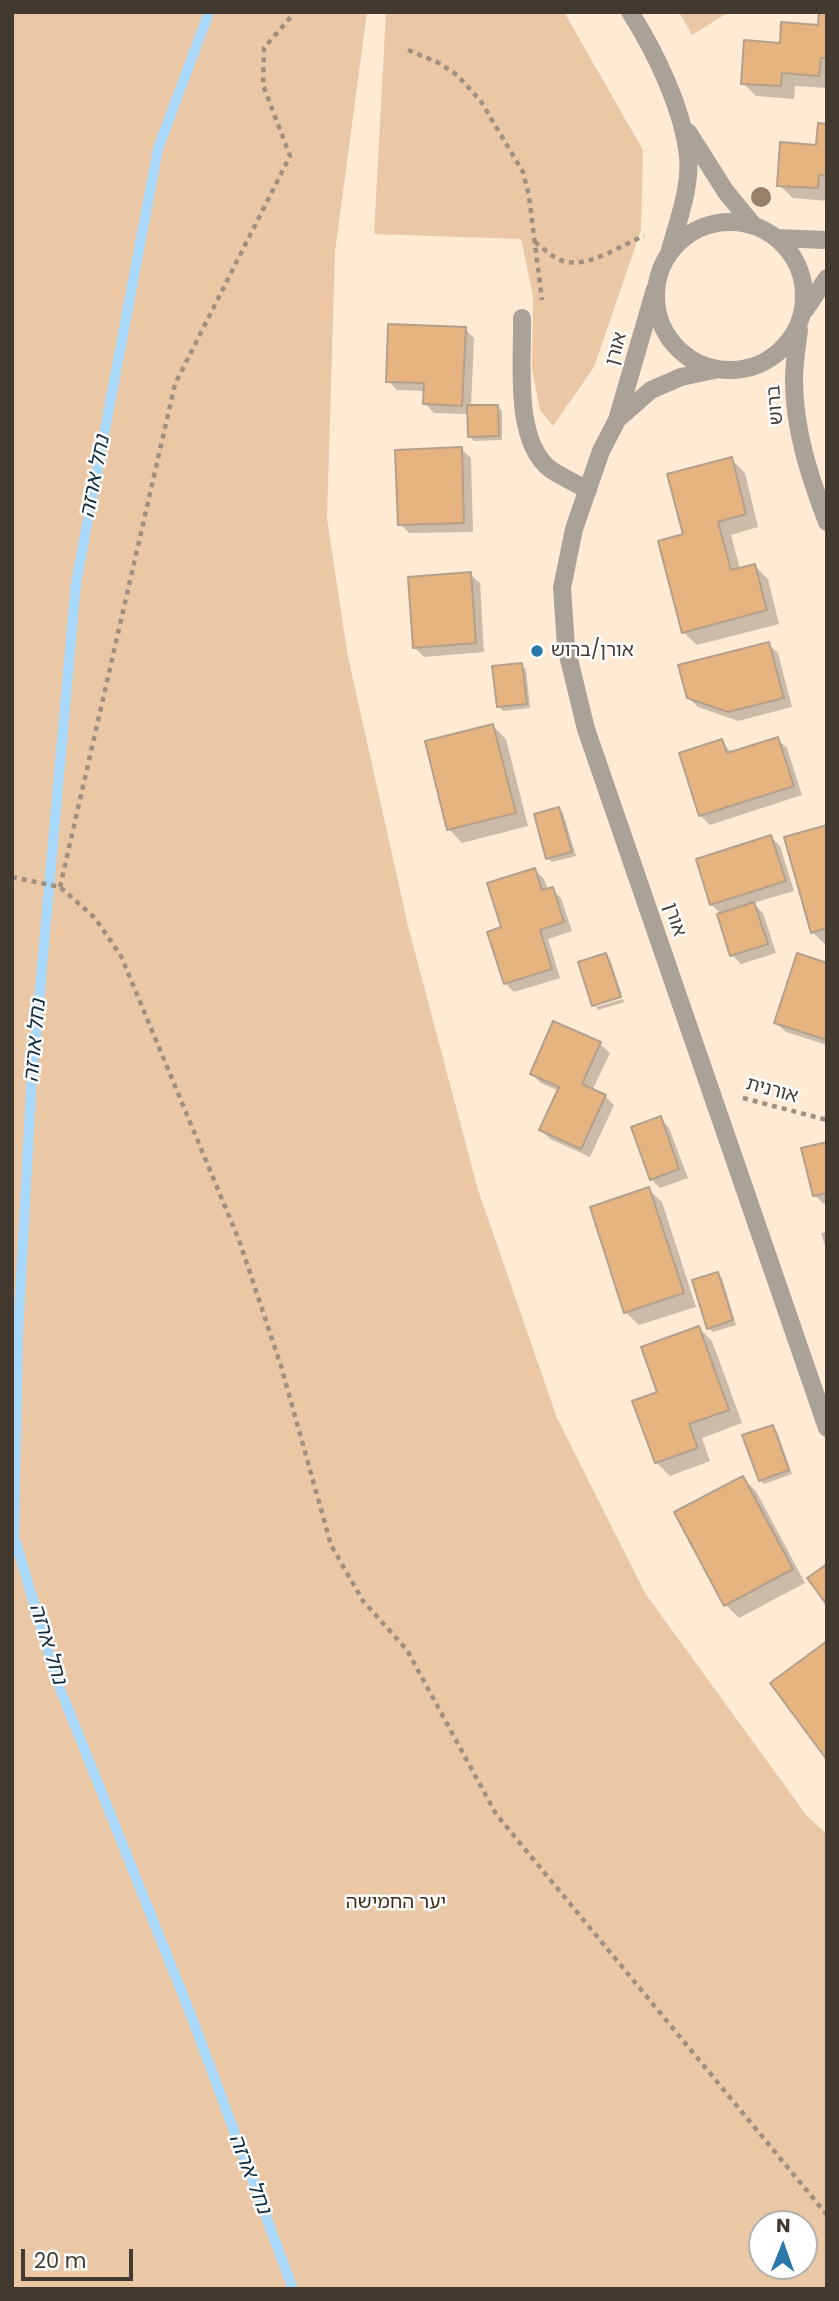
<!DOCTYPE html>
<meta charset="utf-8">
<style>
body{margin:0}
#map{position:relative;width:839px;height:2301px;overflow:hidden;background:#ffead4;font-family:Poppins,sans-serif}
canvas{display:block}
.frame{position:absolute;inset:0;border:14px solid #423a31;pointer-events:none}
.north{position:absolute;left:748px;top:2210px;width:70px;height:70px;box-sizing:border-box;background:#fff;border:2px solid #b3b0ad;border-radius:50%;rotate:1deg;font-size:19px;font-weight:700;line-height:28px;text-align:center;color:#423a31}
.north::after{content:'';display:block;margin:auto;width:24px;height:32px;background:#2a77a9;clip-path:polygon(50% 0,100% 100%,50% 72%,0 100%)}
.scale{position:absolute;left:21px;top:2249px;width:112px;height:32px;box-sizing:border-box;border:4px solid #423a31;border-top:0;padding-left:9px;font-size:21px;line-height:24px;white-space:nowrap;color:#423a31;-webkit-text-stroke:5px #fff;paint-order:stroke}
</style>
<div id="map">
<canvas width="839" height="2301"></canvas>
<div class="frame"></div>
<div class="north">N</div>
<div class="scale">20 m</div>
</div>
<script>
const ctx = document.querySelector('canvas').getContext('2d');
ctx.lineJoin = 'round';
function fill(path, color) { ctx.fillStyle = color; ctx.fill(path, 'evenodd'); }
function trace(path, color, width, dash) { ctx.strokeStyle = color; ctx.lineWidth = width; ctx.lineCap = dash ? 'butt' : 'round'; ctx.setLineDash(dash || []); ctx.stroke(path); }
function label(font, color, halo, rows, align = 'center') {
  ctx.font = font + ' Poppins,"Noto Sans Hebrew",sans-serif'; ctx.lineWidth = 5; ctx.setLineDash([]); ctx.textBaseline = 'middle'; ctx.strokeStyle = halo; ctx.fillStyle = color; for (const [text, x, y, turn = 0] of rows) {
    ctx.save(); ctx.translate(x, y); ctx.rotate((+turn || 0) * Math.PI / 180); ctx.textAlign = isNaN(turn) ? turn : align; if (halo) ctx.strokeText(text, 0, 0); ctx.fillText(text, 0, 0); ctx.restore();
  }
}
fill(new Path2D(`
 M12 12H367L335 252 327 519 348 657 409 930 478 1190 557 1418 645 1593 807 1816 827 1834V2289H12ZM762 2224H804V2266H762Z
 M386 12H564L643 150 641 230 594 367 553 426 540 410 532 369 533 296 521 239 374 234Z
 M679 12H729L692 35Z`), '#eac8a5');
fill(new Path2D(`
 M827 12V88L795 86 794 99 756 96 743 83 782 44 820 26Z
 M827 126V201L793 198 779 185 818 146Z
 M465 329 474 338 471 407H498L502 411V440L474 441 470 436 469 414 434 413 425 403V391L397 390 388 381Z
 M461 449 471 458 473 532 409 533 400 524Z
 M731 459 745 473 758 527 731 535 740 569 754 565 768 579 779 624 697 645 683 632 685 536Z
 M470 574 480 583 484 652 424 657 415 648Z
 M768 644 778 653 792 707 738 721 698 707 688 697Z
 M521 665 526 669 530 708 503 711 499 706Z
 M493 726 506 739 528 826 462 843 449 829Z
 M777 739 787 748 802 795 710 825 701 816 681 754 722 741 732 754Z
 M559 808 563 813 576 856 552 862 548 858Z
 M827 827V945H826L812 932Z
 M771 837 780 846 794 891 753 903 763 913 776 953 741 964 732 955 721 914 711 904Z
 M535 870 544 879 548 890 552 889 561 898 572 931 548 939 560 978 514 992 505 983 504 929Z
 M606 955 610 959 622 995 594 1005 581 963Z
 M827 965V1045L786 1032 776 1023Z
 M623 999 624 1002 598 1010 596 1007Z
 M554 1023 600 1044 610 1053 592 1091 605 1096 614 1105 590 1157 550 1139 541 1130 559 1091 541 1083 532 1074Z
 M660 1118 669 1128 688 1178 660 1188 651 1179Z
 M827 1144V1204H824L814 1195Z
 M648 1189 662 1202 696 1307 639 1325 625 1312Z
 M827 1232V1252L821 1233Z
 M718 1274 722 1278 736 1325 713 1332 709 1328Z
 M699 1328 712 1341 742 1423 702 1438 710 1461 670 1476 656 1462 659 1393Z
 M772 1427 777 1431 792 1474 764 1484 760 1480Z
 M742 1478 756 1491 805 1583 739 1618 726 1605Z`), '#0003');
trace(new Path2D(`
 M209 12 158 149 76 583 31 1091 18 1335 14 1536 57 1681 189 2010 293 2289`), '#a8d8fc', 10);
const building = new Path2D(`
 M819 12H827V58H821L819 76 782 73 781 86 741 84 744 40 780 43 781 22 818 25Z
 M818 123 827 124V176L819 175 818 188 777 186 780 142 816 145Z
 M388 324 466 327 462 406 423 404 424 383 386 382Z
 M467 405H498L499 436 468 437Z
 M462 447 464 523 398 525 395 450Z
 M732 457 746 514 718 522 731 570 755 564 767 610 682 633 658 541 683 534 667 474Z
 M471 572 476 643 413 648 408 577Z
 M769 642 784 698 728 712 687 698 678 665Z
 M522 663 527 704 497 707 492 666Z
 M493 724 516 813 447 830 425 741Z
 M778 737 794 786 699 816 679 753 722 739 727 753Z
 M559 807 572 852 546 859 534 814Z
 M827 825V928L811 933 784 837Z
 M771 835 786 881 710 905 696 859Z
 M535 868 542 890 553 887 564 922 540 930 552 969 504 984 487 932 501 927 487 883Z
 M754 902 768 944 730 956 717 914Z
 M606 953 621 997 592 1006 578 962Z
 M797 953 827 963V1040L774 1023Z
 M553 1021 601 1042 582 1084 606 1095 581 1149 539 1130 559 1087 530 1074Z
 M661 1116 679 1169 650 1180 631 1127Z
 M827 1142V1193L813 1196 801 1148Z
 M649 1187 684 1293 624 1313 590 1207Z
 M718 1272 733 1320 707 1329 692 1280Z
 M699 1326 729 1410 689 1424 698 1448 655 1463 632 1401 657 1392 641 1347Z
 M773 1425 789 1470 759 1481 742 1435Z
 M743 1476 793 1569 724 1606 674 1512Z
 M827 1564V1605L807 1578Z
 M827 1641V1760L770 1683Z`);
fill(building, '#e5b480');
trace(building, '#b4a08c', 2);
trace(new Path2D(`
 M408 50 439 63 457 75 480 100 523 172 529 196 542 300
 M535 242C543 248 550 255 558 259 585 272 620 245 644 236
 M12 877 60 887 95 918 121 956 239 1240 281 1366 331 1545 363 1601 407 1650 496 1814 827 2215
 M60 887 175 384 290 156 263 85 264 48 295 12
 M743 1098 827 1120`), '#9f9081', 4.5, [5, 5]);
trace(new Path2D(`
 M522 318C523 361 513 440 550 469 561 477 576 483 588 490`), '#aaa198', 18);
trace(new Path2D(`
 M630 12C655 51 683 109 688 156 691 187 678 221 670 250
 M688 132 726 192 754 226
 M656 296a74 74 0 1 1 148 0a74 74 0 1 1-148 0Z
 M776 238 827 240
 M655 289 617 420 601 451 574 529 562 588 566 647 586 729 827 1428
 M805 310 827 278
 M799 330C797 346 794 363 794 379 794 429 809 475 827 522
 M619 418 651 390 681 377 714 370`), '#aaa198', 18);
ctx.fillStyle = '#95816a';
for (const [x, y] of [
 [761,197]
]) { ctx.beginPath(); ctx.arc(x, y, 10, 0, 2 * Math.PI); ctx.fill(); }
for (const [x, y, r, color] of [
 [537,651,7,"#2a77a9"]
]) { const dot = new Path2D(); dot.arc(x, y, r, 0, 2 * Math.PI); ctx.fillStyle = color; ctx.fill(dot); trace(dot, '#fff', 2.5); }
label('19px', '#423a31', '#fff', [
 ["אורן",617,349,-74],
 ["ברוש",776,405,-95],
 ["אורן",674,920,71],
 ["אורנית",772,1091,15]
]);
label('19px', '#423a31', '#fff', [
 ["אורן/ברוש",551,651]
], 'left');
label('19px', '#3f2b13', '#fff', [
 ["יער החמישה",396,1903]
]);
label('italic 21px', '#112c3f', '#fff', [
 ["נחל ארזה",96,477,-79],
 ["נחל ארזה",36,1041,-85],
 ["נחל ארזה",47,1644,73],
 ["נחל ארזה",249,2174,69]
]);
</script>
